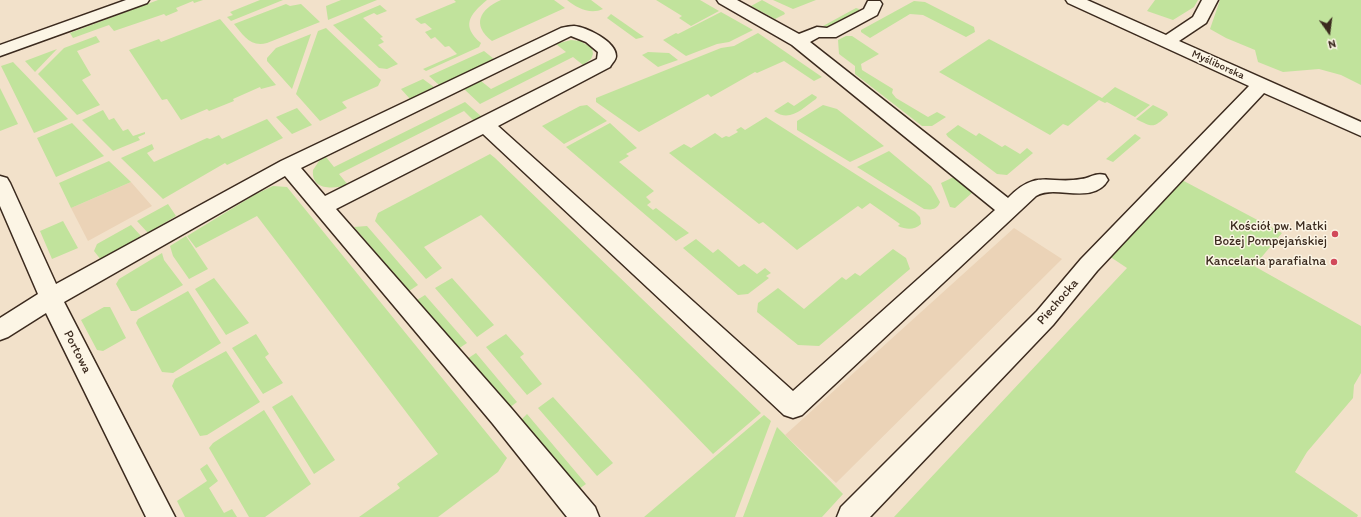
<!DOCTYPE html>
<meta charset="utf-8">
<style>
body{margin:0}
#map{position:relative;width:1361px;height:517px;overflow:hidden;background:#f2e1ca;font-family:Itim,sans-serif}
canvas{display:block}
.north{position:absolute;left:1309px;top:12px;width:40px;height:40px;-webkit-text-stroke:3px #fcf5e5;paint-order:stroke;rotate:166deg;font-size:11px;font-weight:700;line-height:16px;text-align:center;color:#3b2a1e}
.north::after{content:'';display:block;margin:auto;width:14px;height:18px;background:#3b2a1e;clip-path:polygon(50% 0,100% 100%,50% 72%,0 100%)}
</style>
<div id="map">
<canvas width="1361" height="517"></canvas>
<div class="north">N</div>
</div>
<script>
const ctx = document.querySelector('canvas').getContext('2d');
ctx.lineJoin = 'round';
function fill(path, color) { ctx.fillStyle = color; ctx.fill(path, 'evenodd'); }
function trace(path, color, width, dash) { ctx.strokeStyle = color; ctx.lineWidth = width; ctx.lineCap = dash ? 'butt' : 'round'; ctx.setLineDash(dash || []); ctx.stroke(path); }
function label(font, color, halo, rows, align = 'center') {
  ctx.font = font + ' Itim,sans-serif'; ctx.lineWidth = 3; ctx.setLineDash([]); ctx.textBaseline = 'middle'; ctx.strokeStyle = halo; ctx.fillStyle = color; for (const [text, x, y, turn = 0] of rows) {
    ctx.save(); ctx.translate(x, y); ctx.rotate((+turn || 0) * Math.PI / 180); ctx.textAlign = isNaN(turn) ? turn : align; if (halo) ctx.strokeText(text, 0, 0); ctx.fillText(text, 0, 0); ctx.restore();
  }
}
fill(new Path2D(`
 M131 182 152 206 88 241 71 208Z
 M1014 228 1062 259 836 483 785 435Z`), '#ebd3b7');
fill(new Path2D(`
 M158 0H203L194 3 193 1 176 8 178 11 166 16 164 14 114 31 109 25 73 38 70 33Z
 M260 0H283L231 21 227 17 233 15 230 12Z
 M341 0H377L328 20 326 6Z
 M454 0H487C469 15 461 26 481 43L479 47 426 71 423 69 457 54 449 46 445 47 435 37 431 39 425 32 432 29 425 23 421 24 415 19 456 2Z
 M501 0H554L565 8 492 41C471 25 480 9 501 0Z
 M567 0H591L603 9C590 15 577 8 567 0Z
 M656 0H700L719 11 691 26 679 18 682 16Z
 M762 0 784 12 785 14 775 19 751 6Z
 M773 0H816L793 9Z
 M1155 0H1198L1194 7 1173 20 1147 11Z
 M1220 0H1361V85L1341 75 1319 69 1283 72 1258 62 1255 50 1226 38 1210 29Z
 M914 1 925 2 974 27 975 32 966 37 923 15 910 14 870 38 861 32V30Z
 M286 4 290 6 301 4 320 22 267 43C251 48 243 35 234 24Z
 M380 5 387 11 377 15 374 13 363 18 383 37 380 38 384 42 378 45 398 64 387 69 379 68 333 25Z
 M856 8 859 9 860 12 829 28 823 26Z
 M721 12 753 30 729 42 717 44 686 56 663 40 676 33 678 34Z
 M611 14 644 37 636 39 607 18Z
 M220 19 276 85 261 89 260 87 233 99 234 101 209 111 207 109 181 120 167 99 162 100 129 50 159 39 161 42Z
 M326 28 381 80 378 86 342 102 347 108 320 121 296 94 318 31Z
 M758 33 822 77 814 81 784 61 757 73 755 72 711 97 708 94 639 132 596 102V98L721 48 734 46Z
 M311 34 292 89 267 61V58L276 48Z
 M96 36 100 42 77 51 91 75 82 80 100 105 77 115 38 74 64 48Z
 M846 36H852L879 54 861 64 862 70 893 89 892 93 896 98 928 117 937 112 946 117 932 126H922L855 74V66L839 54 838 40Z
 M989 39 1102 98 1115 87 1150 105 1135 117 1107 102 1105 103 1099 100 1068 126 1063 124 1050 135 939 72Z
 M571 40 580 41 592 48 593 54 591 59 583 65 573 57 480 104 464 89 481 81 491 89 566 52 556 44Z
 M57 49 35 72 25 61Z
 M484 51 494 59 439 85 429 76Z
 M648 52 669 53 678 60 658 67 642 55Z
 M13 62 68 119 34 133 1 66Z
 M423 79 434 87 410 99 401 89Z
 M0 88 18 124 0 131Z
 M812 94 817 97 816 99C803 108 790 123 774 111L788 102 794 106Z
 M465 102 482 117 474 121 464 111 339 174 348 185C334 189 311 191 313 170L319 161 326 157 334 167Z
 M587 105 607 121 564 144 542 126 580 106Z
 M823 105 837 109 884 146 850 162 797 130V121Z
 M1153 105 1167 112 1168 115C1153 128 1154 128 1136 119Z
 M297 108 312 125 292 134 276 117Z
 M103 110 109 120 114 118 123 131 128 129 133 136 145 132V134L138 137 140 140 113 151 82 120Z
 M766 117 915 212 920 217 921 224C914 230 907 230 898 226L900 224 870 203 862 209 858 206 797 250 763 222 759 224 669 153 684 144 691 148 715 133 722 138 726 136 729 137 738 132 736 130 741 127 745 130Z
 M267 119 283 138 227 165 225 163 163 199 121 158 152 144 154 149 147 153 154 162 207 138 210 139 219 135 222 139Z
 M72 123 104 156 56 177 37 138Z
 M610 123 637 148 626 154 629 156 619 162 654 191 646 197 651 202 647 205 653 210 656 208 689 233 676 241 566 147Z
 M958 125 976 136 979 133 1002 147 1005 145 1020 154 1027 148 1033 153 1007 175 997 174 948 137 946 134Z
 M1135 134 1141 138 1113 162 1106 159Z
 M889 151 931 186 940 202C937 210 931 210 924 209L857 167Z
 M490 154 495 158 761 413 713 454 481 215 424 247 442 268 426 279 375 221 378 213Z
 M109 161 131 182 71 208 59 183Z
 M956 176 973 192 955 208 950 207 941 183Z
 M1182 180 1282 233 1254 266 1361 326V373L1354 385 1353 398 1307 452 1295 472 1358 515 1357 517H894L1127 268 1109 256Z
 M273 186 287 187 507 458 498 472 438 517H359L400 488 397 484 438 454 257 216 196 248 187 236 256 194Z
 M168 204 176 216 148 233 137 221Z
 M63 221 78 248 52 259 40 231Z
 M131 225 141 236 101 260 94 251 97 244Z
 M367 226 418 285 409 291 354 227Z
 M186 236 208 269 189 279 173 256 170 246Z
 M696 239 713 253 718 249 739 267 744 264 757 274 765 268 771 273 766 276 769 278 748 294 738 295 683 248Z
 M893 249 906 258 910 269 819 346 798 345 757 312 758 303 778 288 804 309 842 277 846 280 855 273 860 276Z
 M162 253 164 260 183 285 136 311H131L116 284 119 279Z
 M214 278 249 323 226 335 195 289Z
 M452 278 494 325 477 337 435 288Z
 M188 291 221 343 173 373 162 372 136 323 138 319Z
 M425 295 467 343 458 349 417 300Z
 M104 307H110L126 338 103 351 97 350 81 320Z
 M256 334 269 354 265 357 283 383 263 394 232 348Z
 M506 334 524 354 520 357 542 384 527 395 486 347Z
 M226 351 260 402 207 435 200 436 172 386 175 379Z
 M476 353 517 402 509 408 467 359Z
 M292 395 335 460 314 474 272 407Z
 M553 397 613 463 597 476 538 408Z
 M264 410 311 484 265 517H249L209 448 213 443Z
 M527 414 586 484 579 489 521 420Z
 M764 415 771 421 735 517H644Z
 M777 427 843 494 822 517H743Z
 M207 464 218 481 209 488 224 513 232 509 237 517H185L177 501 207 481 200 469Z`), '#c1e39c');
const minor = new Path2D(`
 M126 0H149L147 3 0 56V45Z
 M717 0H737L799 34 817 27 827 28 864 9 868 1H880L882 4 877 15 836 37H819L810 42 1008 198C1037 168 1049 185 1081 179 1091 178 1095 172 1105 175L1108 180C1093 206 1055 184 1036 196L802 415 793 418 784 415 483 134 336 209 511 408 595 507 599 517H567L493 424 285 176 64 302 175 517H146L46 313 8 337 0 340V318L38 294 0 206V176L7 178 10 183 56 284 281 161 561 28C565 27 570 26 574 26 586 27 616 41 616 56 616 60 612 63 610 67L498 126 793 391 995 210 792 45 719 3ZM571 36 586 42 598 52 597 59 325 196 301 168Z
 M1066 0H1087L1166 35 1193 17 1202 0H1218L1206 23 1179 41 1361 122V136L1264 93 1097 271 1053 325 870 517H837L841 507 1037 311 1081 259 1249 86 1068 3Z`);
trace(minor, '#3b2a1e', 3);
fill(minor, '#fcf5e5');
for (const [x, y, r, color] of [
 [1335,234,4,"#d1495b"],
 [1334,262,4,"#d1495b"]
]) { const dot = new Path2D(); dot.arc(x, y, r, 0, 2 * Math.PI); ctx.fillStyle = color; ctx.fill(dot); trace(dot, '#fcf5e5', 1.5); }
label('11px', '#3b2a1e', '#fcf5e5', [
 ["Myśliborska",1218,65,24]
]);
label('13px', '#3b2a1e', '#fcf5e5', [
 ["Kościół pw. Matki",1327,227],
 ["Bożej Pompejańskiej",1327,242],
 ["Kancelaria parafialna",1326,262]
], 'right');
label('13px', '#3b2a1e', '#fcf5e5', [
 ["Piechocka",1058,302,-49],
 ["Portowa",77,352,63]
]);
</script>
